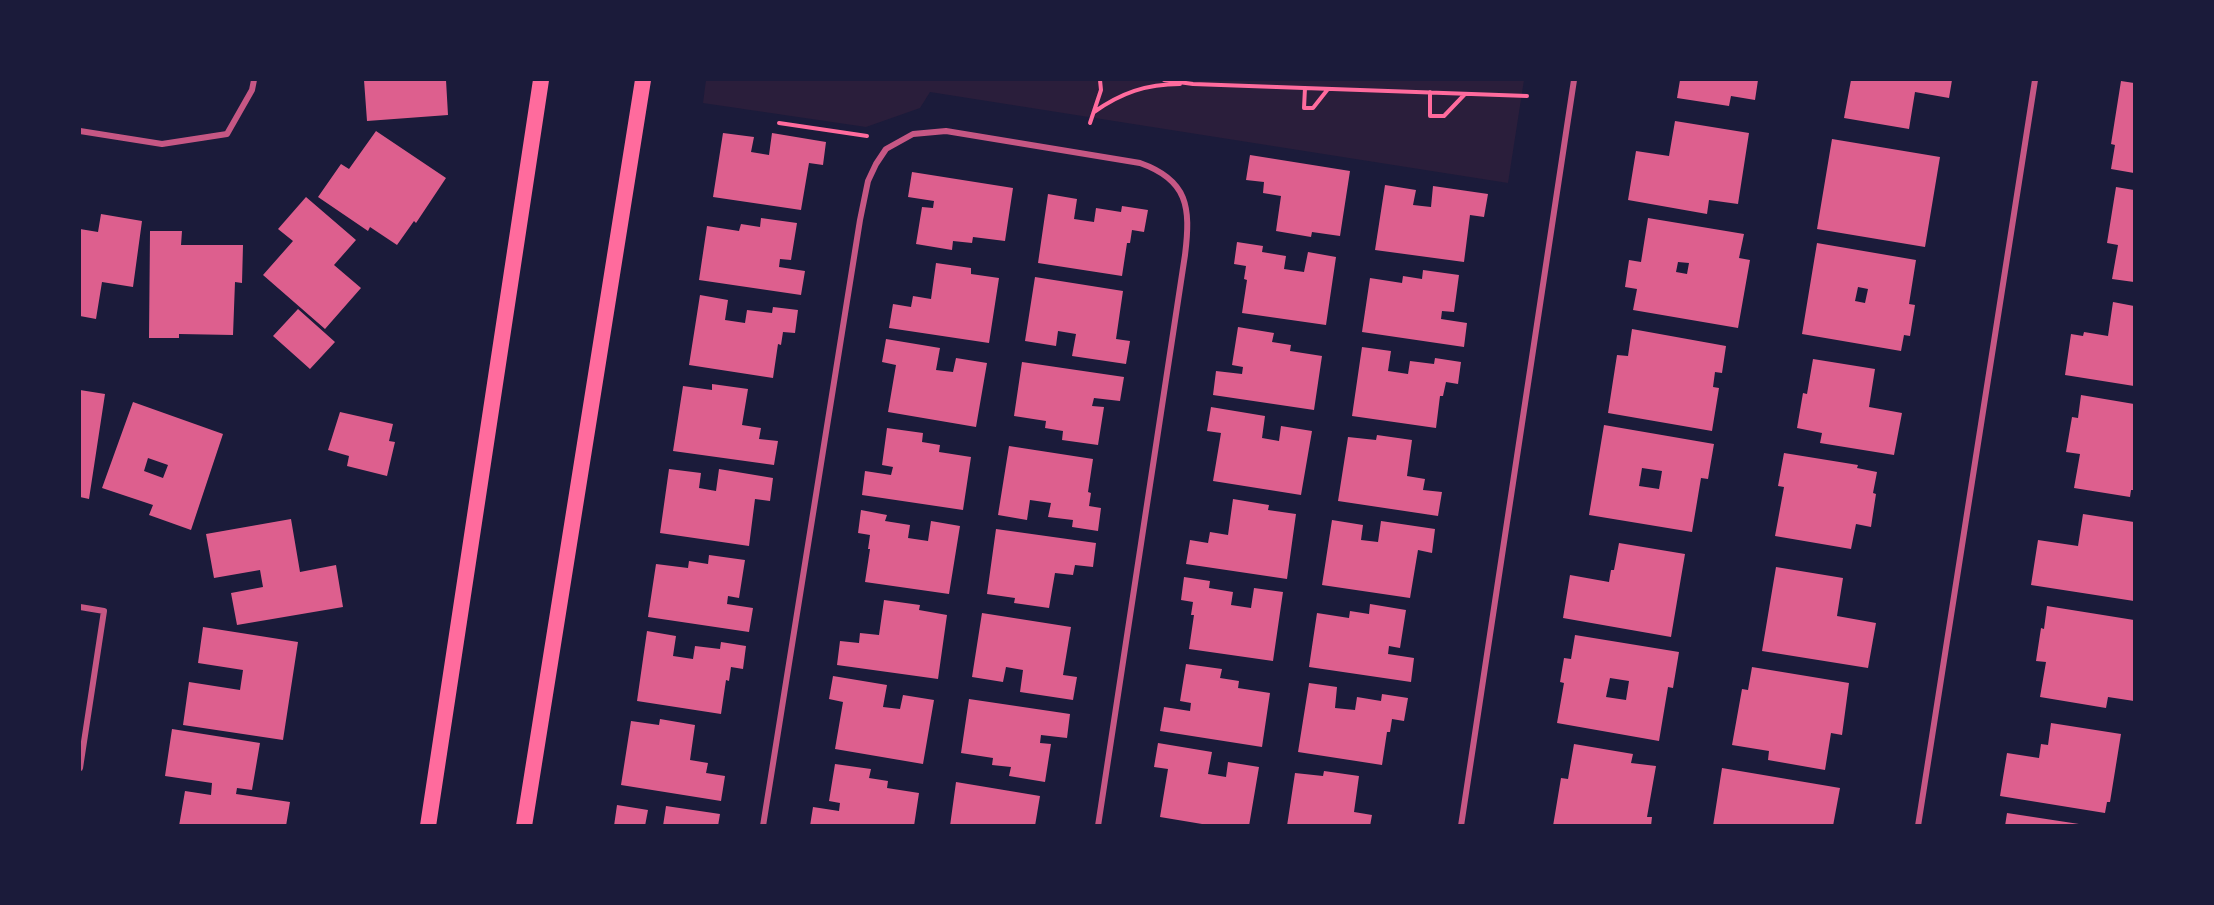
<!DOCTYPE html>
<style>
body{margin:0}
#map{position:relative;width:2214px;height:905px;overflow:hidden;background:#1b1b3a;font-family:Mulish,sans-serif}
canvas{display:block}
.frame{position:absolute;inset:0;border:81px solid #1b1b3a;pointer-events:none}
</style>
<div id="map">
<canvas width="2214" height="905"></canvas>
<div class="frame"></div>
</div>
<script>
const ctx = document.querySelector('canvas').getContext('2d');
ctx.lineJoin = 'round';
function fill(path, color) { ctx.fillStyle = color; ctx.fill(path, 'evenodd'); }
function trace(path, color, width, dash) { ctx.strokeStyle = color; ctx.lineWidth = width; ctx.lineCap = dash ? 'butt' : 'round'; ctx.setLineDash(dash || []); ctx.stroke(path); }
fill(new Path2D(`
 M706 80H1524L1508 183 930 92 920 108 866 127 703 103Z`), '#2a1e3b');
fill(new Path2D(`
 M364 80H446L448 115 367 121Z
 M1680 80H1758L1755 100 1731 96 1729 106 1677 98Z
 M1851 80H1952L1949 98 1915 92 1909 129 1844 118Z
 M2121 81 2134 83V173L2111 169 2115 145 2111 144Z
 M1675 121 1749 133 1738 204 1709 200 1707 214 1628 200 1636 151 1669 156Z
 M376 131 446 178 416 223 414 221 397 245 370 227 368 231 318 197 341 164 349 169Z
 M723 133 754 137 751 152 769 155 772 133 826 142 823 165 809 163 801 210 713 197Z
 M1832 139 1940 157 1925 247 1817 229Z
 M1250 155 1350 171 1340 236 1312 232 1311 237 1276 231 1281 196 1263 193 1264 182 1246 180Z
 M912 172 1013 188 1005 241 973 237 972 243 953 241 952 250 916 244 922 207 933 208 934 201 908 197Z
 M1385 185 1416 190 1413 205 1431 207 1433 186 1488 194 1484 217 1470 215 1464 262 1375 250Z
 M2116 187 2134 190V282L2112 279 2118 245 2107 243Z
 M1048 194 1077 199 1074 219 1094 222 1096 208 1121 212 1122 206 1148 210 1144 232 1132 230 1130 243H1127L1122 276 1038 263Z
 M306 197 356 240 334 265 361 288 325 329 263 275 293 241 278 229Z
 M101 214 142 221 133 287 102 282 96 319 80 316V229L98 232Z
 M761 218 797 223 791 260 780 259 779 267 805 271 801 295 699 280 707 226 739 231 741 224 760 227Z
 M1648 218 1744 234 1739 258 1750 260 1738 328 1633 310 1637 289 1625 287 1629 260 1641 262ZM1678 262 1689 263 1687 274 1676 272Z
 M150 231H182L181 245H243L242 283 235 282 233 335 179 334V338H149Z
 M1237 242 1263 246 1262 252 1286 256 1284 269 1304 272 1308 252 1336 257 1326 325 1242 313 1247 280 1244 279 1246 266 1234 264Z
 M1817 243 1916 260 1909 304 1915 305 1910 336 1904 335 1901 351 1802 334ZM1858 287 1868 289 1865 303 1855 301Z
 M936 263 971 268V274L999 278 989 343 889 328 893 304 911 307 913 296 931 299Z
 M1423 270 1459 275 1454 312 1442 311 1441 319 1467 323 1464 347 1362 332 1370 278 1402 283 1403 276 1422 279Z
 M1035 277 1123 291 1116 339 1130 341 1126 364 1072 356 1076 334 1058 331 1056 346 1025 341Z
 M700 295 728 300 725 320 745 323 747 310 772 313 773 307 798 310 795 333 783 332 781 345 778 344 773 378 689 365Z
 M2113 302 2134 306V386L2065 375 2071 334 2083 336 2084 332 2108 336Z
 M298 309 335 342 310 369 273 336Z
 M1238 327 1274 333 1272 342 1291 345 1290 351 1322 356 1314 410 1213 395 1216 371 1242 374 1243 367 1232 365Z
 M1632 329 1726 346 1722 373 1715 372 1713 387 1719 388 1712 431 1608 413 1617 355 1628 356Z
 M886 339 940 348 936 370 953 372 956 358 987 363 976 427 888 412 896 365 882 362Z
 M1362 347 1391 351 1388 371 1408 374 1410 361 1434 364 1435 358 1461 362 1458 384 1446 382 1443 396H1440L1436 428 1352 416Z
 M1813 359 1875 369 1869 407 1902 413 1894 455 1820 443 1822 433 1797 428 1803 393 1807 394Z
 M1022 362 1124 377 1120 401 1094 398 1092 406 1104 407 1098 445 1062 440 1063 431 1045 428 1046 421 1014 416Z
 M712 384 748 389 742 425 761 428 759 439 778 441 774 465 673 451 683 386 712 390Z
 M80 390 105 394 89 499 80 497Z
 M2081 395 2134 404V490H2131L2130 497 2074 488 2080 454 2066 452 2072 417 2078 418Z
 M133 402 223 434 191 530 149 515 153 505 102 488ZM148 458 168 465 163 478 144 471Z
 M1211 407 1265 416 1262 438 1279 441 1281 426 1312 431 1301 495 1213 481 1221 433 1207 431Z
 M340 412 393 424 389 441 395 442 387 476 347 466 349 456 328 450Z
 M1604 425 1714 444 1708 479 1701 478 1692 532 1589 515ZM1642 468 1662 471 1659 489 1639 486Z
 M887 428 923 433 922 442 940 445 939 452 971 457 963 510 862 495 865 471 891 475 893 467 882 465Z
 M1377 435 1412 440 1407 476 1425 479 1423 490 1442 492 1438 516 1338 501 1348 437 1376 440Z
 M1009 446 1093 459 1088 492 1091 493 1089 506 1101 508 1098 531 1072 527 1073 520 1048 517 1051 503 1030 500 1027 520 998 515Z
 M1784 453 1858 465 1857 468 1877 472 1873 493 1876 494 1871 527 1856 524 1851 549 1775 536 1784 487 1778 486Z
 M669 469 701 473 699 488 716 491 719 469 773 478 770 501 755 499 749 546 660 533Z
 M1233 499 1269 505 1268 510 1296 514 1287 579 1186 564 1190 540 1208 543 1210 532 1228 535Z
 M861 510 887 515 885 521 910 525 908 538 928 541 931 521 960 526 949 594 865 582 870 549H868L870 535 858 533Z
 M2083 514 2134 522V601L2031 585 2038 540 2078 546Z
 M291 519 300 572 336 565 343 607 237 625 231 593 263 587 260 570 214 578 206 534Z
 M1332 520 1363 525 1361 540 1378 542 1381 521 1435 529 1432 553 1418 550 1410 598 1322 585Z
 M996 529 1096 543 1093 567 1075 565 1073 575 1055 573 1049 608 1014 603 1015 598 987 594Z
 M1619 543 1685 554 1671 637 1563 618 1570 575 1609 582 1611 570H1614Z
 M709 555 745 560 739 598 728 596 727 604 753 608 749 632 648 617 656 564 688 568 689 561 708 564Z
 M1776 567 1843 578 1837 616 1876 623 1868 668 1762 651Z
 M1184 577 1210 581 1209 588 1233 592 1231 605 1251 608 1254 588 1283 592 1273 661 1189 649 1194 615H1191L1193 602 1181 600Z
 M884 600 920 605 919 610 947 615 938 679 837 665 840 641 859 643 860 633 879 635Z
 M1370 604 1406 610 1400 648 1389 646 1388 654 1414 658 1411 682 1309 667 1317 613 1349 618 1350 611 1369 614Z
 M2047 606 2134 620V701L2108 697 2106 708 2040 697 2046 662 2036 661 2041 628 2044 629Z
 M982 613 1071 627 1063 675 1077 677 1073 700 1020 692 1023 670 1006 667 1003 682 972 677Z
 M203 627 298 642 283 740 183 725 189 682 240 690 243 670 198 663Z
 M647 631 676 636 673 656 693 659 695 646 720 649 721 642 746 646 743 669 731 667 729 681 726 680 721 714 637 701Z
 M1575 635 1679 652 1673 688 1668 687 1659 741 1557 723 1564 683 1560 682 1564 658 1571 659ZM1610 678 1629 681 1626 700 1606 697Z
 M1186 664 1222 669 1220 678 1239 681 1238 688 1270 693 1262 747 1160 731 1164 707 1190 711 1191 703 1180 701Z
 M1752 667 1849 683 1842 735 1831 733 1825 770 1768 760 1769 751 1732 745 1742 689 1748 690Z
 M833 676 887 685 883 707 900 709 903 695 934 700 923 764 835 749 843 702 829 699Z
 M1309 683 1337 687 1335 708 1355 710 1357 697 1381 701 1382 694 1408 698 1404 721 1392 719 1390 732H1387L1382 765 1298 752Z
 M969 699 1070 714 1067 738 1041 735 1040 743 1051 744 1045 782 1009 776 1011 767 992 765 993 758 961 753Z
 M660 719 695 725 690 760 708 763 706 773 725 776 721 801 621 785 631 721 659 725Z
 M2051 723 2121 734 2110 802H2107L2105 813 2000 796 2007 753 2039 758 2041 744 2048 745Z
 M172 729 260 743 252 790 237 788 236 794 290 802 286 826H179L185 791 211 795 212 783 165 776Z
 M1158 743 1212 752 1208 774 1226 777 1228 762 1259 767 1249 826H1214L1160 817 1168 769 1154 767Z
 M1574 744 1633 754 1631 763 1656 766 1647 817H1652L1651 826H1553L1561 778 1568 779Z
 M835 764 871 769 869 778 888 781 887 788 919 793 914 826H810L813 807 839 811 840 803 829 801Z
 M1722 768 1840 788 1833 826H1713Z
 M1324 771 1359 776 1354 812 1372 815 1370 826H1287L1295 773 1323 776Z
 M956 782 1040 796 1035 826H950Z
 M617 805 648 810 645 826H614Z
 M666 806 720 814 718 826H663Z
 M2007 813 2079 824V826H2005Z`), '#dd5f8e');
trace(new Path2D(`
 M1164 80 1193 84 1527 96
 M1305 88 1304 108H1313L1328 89
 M1430 92V116H1444L1465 94
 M1094 112C1121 93 1146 84 1180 84
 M779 123 867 136
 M1090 123 1101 90 1100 80`), '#ff6b9d', 4);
trace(new Path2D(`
 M80 131 162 144 227 134 252 90 254 80
 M80 607 104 611 80 768
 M763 826 860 220 868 181 876 164 886 149 913 134 946 131 1140 163C1188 180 1191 207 1185 255L1098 826
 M1461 826 1574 80
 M1918 826 2035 80`), '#c65784', 6);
trace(new Path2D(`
 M428 826 541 80
 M524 826 643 80`), '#ff6b9d', 16);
</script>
